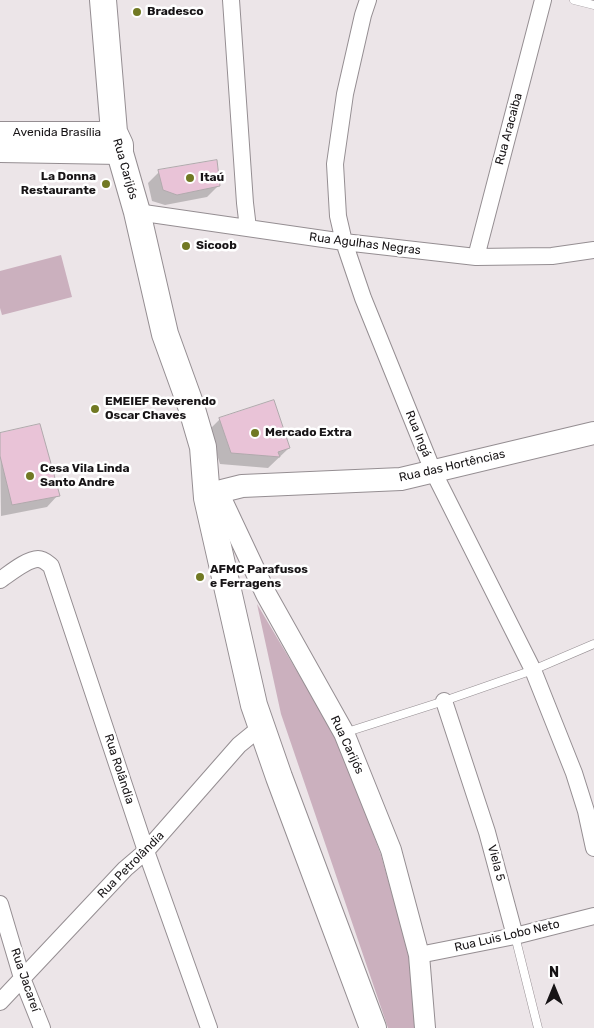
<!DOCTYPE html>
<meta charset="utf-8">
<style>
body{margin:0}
#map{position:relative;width:594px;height:1028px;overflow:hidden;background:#ece5e8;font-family:Rubik,sans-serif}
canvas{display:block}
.north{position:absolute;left:529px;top:963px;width:50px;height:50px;-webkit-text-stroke:4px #fff;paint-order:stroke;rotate:0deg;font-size:14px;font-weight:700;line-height:20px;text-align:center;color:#171416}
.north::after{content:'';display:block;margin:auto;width:18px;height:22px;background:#171416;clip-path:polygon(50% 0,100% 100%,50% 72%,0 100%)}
</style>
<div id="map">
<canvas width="594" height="1028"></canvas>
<div class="north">N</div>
</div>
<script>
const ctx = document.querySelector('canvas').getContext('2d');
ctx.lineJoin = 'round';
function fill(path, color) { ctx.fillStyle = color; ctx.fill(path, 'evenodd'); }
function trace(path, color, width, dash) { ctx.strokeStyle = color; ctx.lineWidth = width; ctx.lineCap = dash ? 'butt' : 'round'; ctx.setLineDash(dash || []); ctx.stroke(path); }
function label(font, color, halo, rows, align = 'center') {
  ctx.font = font + ' Rubik,sans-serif'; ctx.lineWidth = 5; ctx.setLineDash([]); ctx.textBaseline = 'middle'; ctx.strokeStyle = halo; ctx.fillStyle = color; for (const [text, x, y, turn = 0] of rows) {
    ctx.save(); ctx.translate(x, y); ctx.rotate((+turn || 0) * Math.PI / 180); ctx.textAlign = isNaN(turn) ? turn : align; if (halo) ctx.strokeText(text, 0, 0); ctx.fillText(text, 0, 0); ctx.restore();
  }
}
fill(new Path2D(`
 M61 255 72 297 2 315 0 308V271Z
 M257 604 339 742 381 855 412 966 418 1028H388L281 714Z`), '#cbb0be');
fill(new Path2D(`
 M159 172 219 185 207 197 165 205 152 201 148 183Z
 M220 419 289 448 268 468 220 464 209 430Z
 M0 434 58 495 47 507 1 516Z`), '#0003');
const building = new Path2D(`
 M217 160 220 186 177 195 163 190 158 170Z
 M274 400 290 448 278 452 280 457 231 453 219 418Z
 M40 424 60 496 12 505 0 456V433Z`);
fill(building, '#e9c3d7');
trace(building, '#b0a9ac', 1);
const service = new Path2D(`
 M574 0 594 5
 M344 733 444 701 533 670 594 644
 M515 936 538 1028`);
const minor = new Path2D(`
 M231 0 245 203 248 228
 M368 0 363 15 345 94 335 164 338 216 344 242 363 298 433 471 533 670 574 773 586 811 594 848
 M137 212 344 242 476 257 552 256 594 250
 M476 257 543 0
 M0 580C9 574 27 559 38 559 44 559 47 563 51 566L146 851 209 1028
 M444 701 487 832 515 936
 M0 904 22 978 42 1028
 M419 955 515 936 594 916
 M0 1002 125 869 146 851 239 745 261 727`);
const tertiary = new Path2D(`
 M207 498 218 492 266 594 344 733 391 850 419 955 425 1028`);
const secondary = new Path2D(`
 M0 133H99L114 132
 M0 151 120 153
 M218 492 242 486 401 479 594 433`);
const primary = new Path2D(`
 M103 0 114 132 120 145V153L137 212 165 334 191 406 203 447 207 498 254 705 279 777 373 1028`);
trace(service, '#958e92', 9);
trace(minor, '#958e92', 18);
trace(tertiary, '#958e92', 22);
trace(secondary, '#958e92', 24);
trace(primary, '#958e92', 28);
trace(service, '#fff', 8);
trace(minor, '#fff', 16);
trace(tertiary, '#fff', 20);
trace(secondary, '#fff', 22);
trace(primary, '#fff', 26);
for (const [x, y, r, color] of [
 [137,12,5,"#717923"],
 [190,178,5,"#717923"],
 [106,184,5,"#717923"],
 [186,246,5,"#717923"],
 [95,409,5,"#717923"],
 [255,433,5,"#717923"],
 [30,476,5,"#717923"],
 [200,577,5,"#717923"]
]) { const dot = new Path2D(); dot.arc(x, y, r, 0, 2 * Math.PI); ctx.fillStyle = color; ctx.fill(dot); trace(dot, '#fff', 2); }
label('bold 12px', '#171416', '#fff', [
 ["Bradesco",147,12],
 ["La Donna",96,177,"right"],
 ["Restaurante",96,191,"right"],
 ["Itaú",200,178],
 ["Sicoob",196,246],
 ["EMEIEF Reverendo",105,402],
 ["Oscar Chaves",105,416],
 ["Mercado Extra",265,433],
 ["Cesa Vila Linda",40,469],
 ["Santo Andre",40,483],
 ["AFMC Parafusos",210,570],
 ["e Ferragens",210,584]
], 'left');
label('12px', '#171416', '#fff', [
 ["Rua Aracaiba",509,129,-75],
 ["Avenida Brasília",57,133],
 ["Rua Carijós",125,169,74],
 ["Rua Agulhas Negras",365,244,7],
 ["Rua Ingá",418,434,68],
 ["Rua das Hortências",452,466,-13],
 ["Rua Carijós",347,745,65],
 ["Rua Rolândia",119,769,72],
 ["Viela 5",496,863,75],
 ["Rua Petrolândia",131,865,-45],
 ["Rua Luis Lobo Neto",507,936,-13],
 ["Rua Jacareí",25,980,71]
]);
</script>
